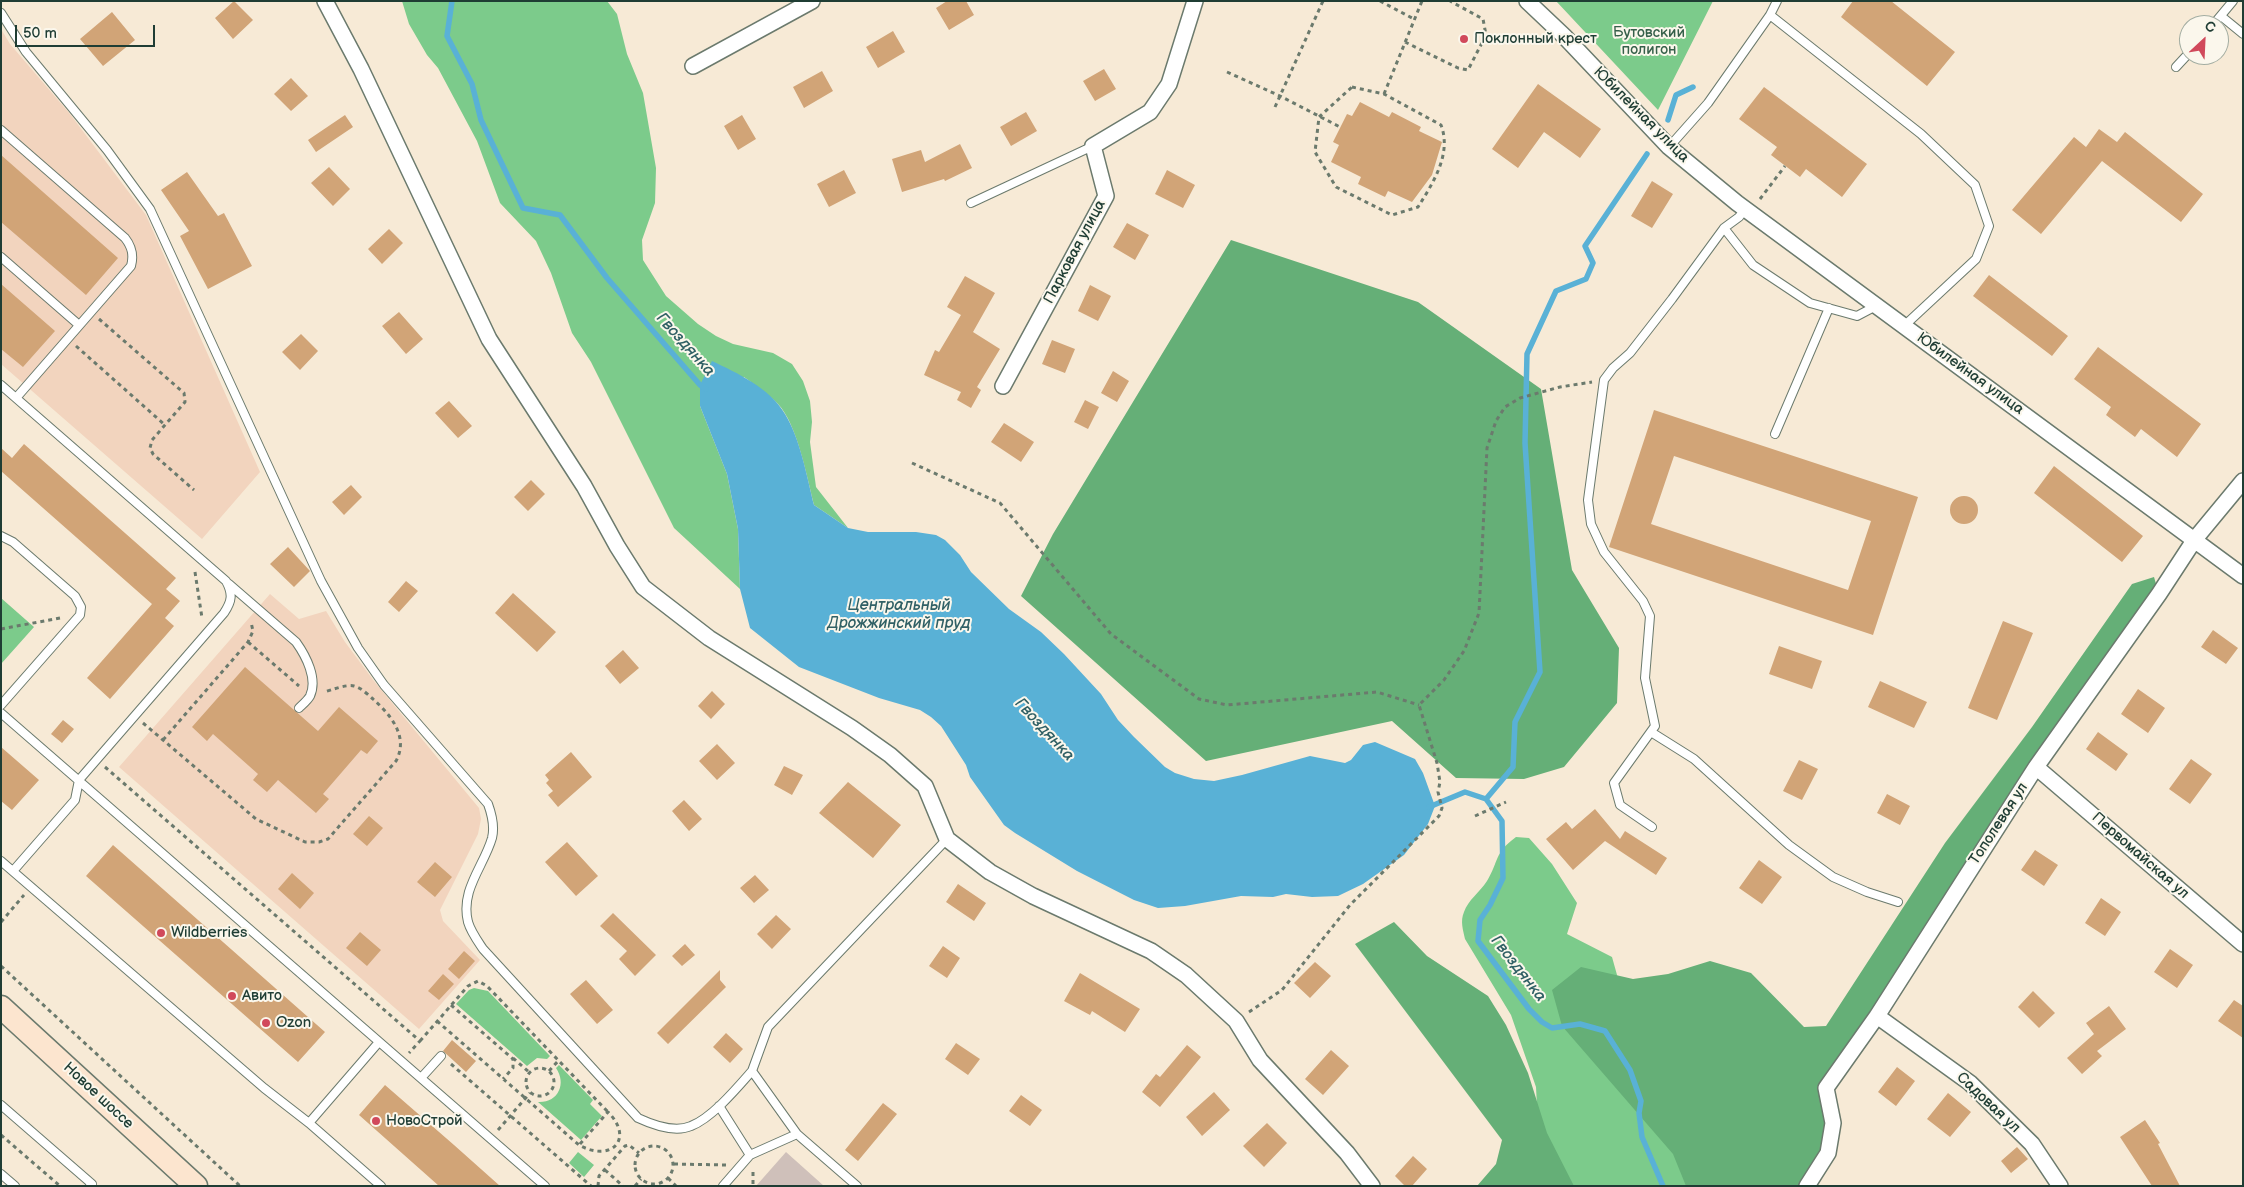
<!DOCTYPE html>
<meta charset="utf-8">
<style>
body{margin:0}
#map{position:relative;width:2244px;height:1187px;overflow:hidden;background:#f7ead6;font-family:"Balsamiq Sans",sans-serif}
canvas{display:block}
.frame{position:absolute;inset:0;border:2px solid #1f3d34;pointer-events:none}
.north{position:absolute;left:2179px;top:15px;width:50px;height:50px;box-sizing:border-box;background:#fbf7ec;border:1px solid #a3ada2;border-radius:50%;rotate:25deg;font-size:14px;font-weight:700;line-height:20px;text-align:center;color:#1f3d34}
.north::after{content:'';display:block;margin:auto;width:18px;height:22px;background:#d1495b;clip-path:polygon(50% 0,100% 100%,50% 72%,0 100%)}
.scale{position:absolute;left:15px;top:25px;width:140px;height:22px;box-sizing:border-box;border:2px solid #1f3d34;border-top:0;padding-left:6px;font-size:15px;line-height:18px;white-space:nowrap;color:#1f3d34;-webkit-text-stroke:4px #fbf7ec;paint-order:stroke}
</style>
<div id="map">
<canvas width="2244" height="1187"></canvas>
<div class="frame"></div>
<div class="north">С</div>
<div class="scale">50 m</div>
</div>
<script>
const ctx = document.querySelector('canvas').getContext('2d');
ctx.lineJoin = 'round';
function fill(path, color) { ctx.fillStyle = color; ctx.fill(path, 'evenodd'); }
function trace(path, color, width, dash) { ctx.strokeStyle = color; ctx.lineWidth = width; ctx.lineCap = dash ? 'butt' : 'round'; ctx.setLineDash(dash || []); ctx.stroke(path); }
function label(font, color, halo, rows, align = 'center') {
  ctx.font = font + ' "Balsamiq Sans",sans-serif'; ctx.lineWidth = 4; ctx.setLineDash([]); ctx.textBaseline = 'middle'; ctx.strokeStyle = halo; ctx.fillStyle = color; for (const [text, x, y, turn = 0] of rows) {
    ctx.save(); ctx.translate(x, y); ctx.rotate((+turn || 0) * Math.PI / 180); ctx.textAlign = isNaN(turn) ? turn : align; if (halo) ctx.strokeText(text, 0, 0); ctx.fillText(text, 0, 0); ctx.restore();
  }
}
fill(new Path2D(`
 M1 29 10 44 70 114 146 215 260 472 202 539 1 364Z
 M270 594 299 619 326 611 345 642 374 681 479 808 481 819 478 834 440 910 443 921 480 960 419 1029 119 767Z`), '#f2d4be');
fill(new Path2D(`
 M786 1152 824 1186H756Z`), '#cfc0ba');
fill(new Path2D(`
 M402 1H607L617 14 627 54 643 93 656 168 655 203 642 240 643 260 666 296 698 324 716 336 733 344 773 353 792 364 803 381 810 401 812 422 810 442 816 487 848 528 814 505C807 477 797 424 778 404 768 394 755 385 744 377L700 406 727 474 738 529 740 589 674 528 591 362 572 333 551 273 536 241 500 203 477 141 438 68 427 55 409 24Z
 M1556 1H1713L1658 110Z
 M1 598 34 627 1 664Z
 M1516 837 1529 838 1552 864 1577 903 1567 934 1612 957 1631 1025 1690 1156 1686 1186H1554L1539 1145 1536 1087 1511 1015 1465 939C1463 930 1460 921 1464 912 1468 900 1480 892 1487 881 1499 861 1494 853 1516 837Z
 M474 988 488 991 550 1056 547 1059 537 1058 527 1066 456 1004 469 990Z
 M559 1065 593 1100 590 1104 602 1116 581 1140 538 1102C558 1103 567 1084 556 1068Z
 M578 1152 594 1165 584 1177 569 1163Z`), '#7ccb8b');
fill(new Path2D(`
 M1231 240 1418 302 1541 389 1572 570 1619 648 1617 703 1564 767 1524 779 1456 778 1392 721 1206 761 1021 596 1053 534Z
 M2154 577 2159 594 1826 1088 1833 1123 1807 1186H1686L1673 1154 1562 1026 1552 990 1581 967 1633 979 1668 974 1710 961 1751 973 1804 1027 1826 1026 1945 843 2032 727 2132 584Z
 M1394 922 1427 956 1488 996 1506 1025 1528 1073 1547 1133 1574 1186H1477L1496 1164 1502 1140 1355 944Z`), '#65af77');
fill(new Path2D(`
 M712 361C737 373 770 388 785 414 800 438 807 477 814 505L848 528 868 532H916L936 535 945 540 960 555 971 572 1009 609 1041 632 1064 654 1101 694 1118 720 1134 737 1165 767 1175 773 1194 779 1214 781 1242 775 1310 756 1345 763 1351 760 1363 745 1375 742 1415 759 1423 773 1435 806 1428 824 1404 855 1363 884 1338 896 1312 897 1286 894 1273 897 1241 896 1185 906 1158 908 1134 900 1077 871 1015 833 1004 825 970 777 966 765 941 726 931 717 920 710 879 698 799 667 750 628 740 589 738 529 727 474 700 406V385Z`), '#59b1d6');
trace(new Path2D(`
 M452 1 447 36 472 84 481 120 523 208 560 215 607 278 700 385 706 389
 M1668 120 1676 95 1693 87
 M1486 799 1513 767 1515 722 1540 672 1525 443 1527 354 1556 291 1586 279 1593 263 1585 246 1647 154
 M1429 807 1465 792 1486 799 1502 821 1503 878 1490 905 1480 920 1478 941 1529 1009 1542 1022 1552 1028 1580 1024 1605 1031 1630 1070 1641 1101 1639 1113 1642 1137 1663 1186`), '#59b1d6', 5.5);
fill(new Path2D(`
 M234 1 253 20 233 39 215 18Z
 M947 1H966L974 15 949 30 936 8Z
 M1853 1H1891L1955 52 1927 86 1841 17Z
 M112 12 135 40 103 66 80 39Z
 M893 31 905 52 878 68 866 47Z
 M1104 69 1116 89 1095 101 1083 81Z
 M822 71 833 91 804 108 793 87Z
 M291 78 308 96 291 111 274 94Z
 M1538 84 1601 129 1580 158 1544 132 1518 168 1492 149Z
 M1764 87 1867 164 1842 197 1806 169 1800 177 1771 155 1777 147 1739 119Z
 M1360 102 1389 117 1392 112 1421 127 1419 131 1442 142 1432 175 1412 202 1388 191 1385 197 1358 184 1361 177 1331 162 1339 145 1333 142 1347 114 1352 116Z
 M1026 112 1037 131 1011 146 1000 127Z
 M345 115 353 127 316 152 308 140Z
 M742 115 756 139 738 150 724 126Z
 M2099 129 2117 142 2125 132 2203 194 2181 222 2102 161 2041 234 2012 210 2074 137 2086 147Z
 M960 144 972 168 945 181 944 179 902 192 892 159 921 150 925 162Z
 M1 155 118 258 86 295 1 222Z
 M329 167 350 189 333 206 311 183Z
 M844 170 856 193 829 207 817 184Z
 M1167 170 1195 185 1183 208 1155 194Z
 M187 172 218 216 224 213 252 266 208 289 180 236 189 231 161 190Z
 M1652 181 1673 194 1652 228 1631 216Z
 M1127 223 1149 235 1135 260 1113 247Z
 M389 229 403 243 382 264 368 249Z
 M1989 275 2068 336 2052 356 1973 296Z
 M965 276 995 293 973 332 1000 349 977 387 981 390 971 408 957 400 961 392 924 375 935 350 939 352 961 315 947 307Z
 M1 284 55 331 23 367 1 349Z
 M1090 285 1111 296 1098 321 1078 311Z
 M399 312 423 339 406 354 382 326Z
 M301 334 318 351 300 370 282 352Z
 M1052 340 1075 349 1065 373 1042 364Z
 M2098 347 2201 424 2177 457 2141 429 2135 437 2106 415 2111 407 2074 379Z
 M1113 371 1129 381 1117 402 1101 393Z
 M1085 400 1099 407 1088 429 1074 422Z
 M449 401 472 426 458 438 435 413Z
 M1654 410 1918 497 1873 635 1609 547ZM1674 456 1871 521 1848 590 1651 524Z
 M1004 423 1034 442 1021 462 991 442Z
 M24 444 176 578 166 589 180 601 165 618 174 626 110 699 87 678 152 604 1 471V448L12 458Z
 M2054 466 2143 536 2122 562 2034 493Z
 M531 480 545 494 528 511 514 497Z
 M351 485 362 497 344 515 332 502Z
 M1950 510a14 14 0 1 1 28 0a14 14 0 1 1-28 0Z
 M288 547 310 571 294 587 270 564Z
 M406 581 418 591 399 612 388 602Z
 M513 593 556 632 537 652 495 613Z
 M2003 621 2033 633 1997 720 1968 708Z
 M2213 630 2238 648 2226 664 2201 647Z
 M1779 646 1822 661 1812 689 1769 674Z
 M623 650 639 668 620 684 605 666Z
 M245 667 318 731 339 707 378 741 367 754 361 750 323 794 329 799 316 813 278 780 267 792 253 780 258 774 213 734 207 741 192 727Z
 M1880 681 1927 702 1914 728 1868 707Z
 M2138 689 2165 708 2148 733 2121 714Z
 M712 691 725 704 711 719 698 706Z
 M63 720 74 729 62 743 51 734Z
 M2098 732 2128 754 2116 771 2086 749Z
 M717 744 735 763 717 780 699 761Z
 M1 747 39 780 12 810 1 801Z
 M571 752 592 777 558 807 548 795 553 791 546 783 549 780 545 775Z
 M2191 759 2212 774 2190 804 2169 789Z
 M1799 760 1818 769 1802 800 1783 791Z
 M784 766 803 775 792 795 774 785Z
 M848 782 901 825 873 858 819 813Z
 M1887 794 1910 806 1900 825 1877 813Z
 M684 800 702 819 689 831 672 811Z
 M1595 809 1620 839 1625 831 1667 858 1656 875 1605 841 1573 870 1546 839 1566 822 1572 829Z
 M369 816 383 828 367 846 353 834Z
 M567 842 598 876 576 896 545 862Z
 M113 845 325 1032 298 1062 86 876Z
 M2035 850 2058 865 2044 886 2021 870Z
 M1759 860 1782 877 1762 904 1739 888Z
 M435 862 452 877 435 897 417 882Z
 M292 873 314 893 300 909 278 889Z
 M755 875 769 890 754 903 740 888Z
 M958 884 986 903 974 921 946 902Z
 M2101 898 2121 912 2105 936 2085 923Z
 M613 913 656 955 635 976 619 959 627 951 600 926Z
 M776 915 791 929 772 949 757 934Z
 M360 932 381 950 367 966 346 948Z
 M685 944 695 955 682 966 672 956Z
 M943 946 960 958 947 978 929 966Z
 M2170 949 2193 965 2177 988 2154 972Z
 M464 951 475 961 459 979 448 969Z
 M1315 962 1331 976 1310 998 1294 983Z
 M720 970V980L726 987 668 1044 657 1033Z
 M1080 973 1140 1009 1125 1032 1092 1011 1090 1015 1064 1001Z
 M443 974 454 984 439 1000 428 991Z
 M586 980 613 1010 597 1024 570 994Z
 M2033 991 2055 1013 2039 1028 2018 1007Z
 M2234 1000 2243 1006V1038L2218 1021Z
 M2109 1006 2126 1029 2097 1051 2102 1056 2082 1074 2067 1058 2094 1034 2086 1023Z
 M726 1033 743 1049 730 1063 713 1047Z
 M452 1040 476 1061 466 1072 443 1051Z
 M956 1043 980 1059 968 1075 945 1059Z
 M1187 1045 1201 1057 1160 1107 1142 1092 1156 1074 1160 1077Z
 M1331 1050 1349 1066 1323 1095 1305 1079Z
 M1897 1067 1915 1081 1896 1106 1878 1092Z
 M385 1085 454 1145 500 1186H439L359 1115Z
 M1214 1092 1230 1110 1202 1136 1186 1117Z
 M1948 1093 1971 1112 1950 1137 1927 1119Z
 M1021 1095 1042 1110 1030 1126 1009 1111Z
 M883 1103 897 1114 858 1161 845 1150Z
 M2145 1120 2160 1143 2158 1144 2180 1186H2152L2120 1137Z
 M1267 1123 1287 1143 1264 1167 1243 1146Z
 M2017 1147 2028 1159 2011 1173 2001 1161Z
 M1413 1156 1427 1169 1412 1186H1405L1395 1176Z`), '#d1a477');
const lane = new Path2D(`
 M1 13 26 52 107 150 150 209 321 581 358 648 384 685 488 804C492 815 495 826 492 838 484 866 460 890 468 922 471 932 477 940 483 949L638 1118C653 1125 675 1133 691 1126 712 1118 737 1088 752 1071
 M1770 15 1921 134 1975 185 1989 226 1976 259 1904 326
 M2221 16 2243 34
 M2213 25 2233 1
 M2176 67 2189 53
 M1 130 125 238C132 247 134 255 131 266L16 398
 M1669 147 1708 103 1770 15 1777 1
 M971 203 1093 146
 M1724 228 1753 265 1810 303 1857 316 1876 306
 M1 257 79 325
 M1 385 226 581C233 594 232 601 224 613L79 780 75 800 13 871
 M1775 434 1829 308
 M1 536 13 542 75 596 81 607 80 615 1 705
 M229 584 296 642C306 656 318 679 310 696 308 700 302 705 299 708
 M1 713 545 1186
 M1651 732 1694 759 1789 845 1833 877 1867 892 1898 902
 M1652 827 1620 805 1614 783 1655 726 1645 678 1650 616 1643 601 1604 552 1591 524 1588 500 1604 380 1613 368 1630 353 1672 299 1724 228 1739 217 1745 209
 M1 861 264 1088 309 1123 381 1186
 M421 1078 441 1056
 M1 1105 92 1184 90 1186
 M719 1106 750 1155
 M309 1123 379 1042
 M1 1174 15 1186
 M723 1186 750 1155 797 1134
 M857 1186 797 1134 752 1071 768 1027 947 839`);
const street = new Path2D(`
 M325 1 361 69 489 339 584 486 617 546 643 587 709 638 852 728 890 755 925 786 947 839 990 872 1033 896 1151 951 1186 975 1236 1021 1260 1060 1347 1153 1372 1186
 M1527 1 1564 36 1669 147 1737 203 2243 576
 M693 66 812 1
 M1003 386 1106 196 1093 146 1150 112 1169 84 1195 1
 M2036 767 2243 944
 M1877 1016 1970 1083 2032 1144 2060 1186
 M1807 1186 1828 1153 1833 1123 1826 1088 1877 1016 2036 767 2159 594 2195 539 2243 481`);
const secondary = new Path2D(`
 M1 1007 196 1186`);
trace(lane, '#6b7a6d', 10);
trace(street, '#6b7a6d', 18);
trace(secondary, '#6b7a6d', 25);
trace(new Path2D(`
 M1380 1 1414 19
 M1405 42 1458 68 1468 70 1486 35 1483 19 1450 1
 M1227 72 1280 96 1340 127
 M1352 87 1384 94 1441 125C1452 154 1433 183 1418 207L1392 215 1336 187 1315 152 1319 117Z
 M1384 94 1422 1
 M1275 107 1323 1
 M1760 199 1785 166
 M99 319 184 393 185 402 152 440 150 448 153 454 194 490
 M76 346 165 425
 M912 463 1000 503 1111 634 1199 699 1227 705 1377 692 1419 705
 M195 572 202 618
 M1 629 60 618
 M248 642 299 686
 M143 723 256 819 305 842H319L328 839 396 761C409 737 391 715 373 699 368 695 362 688 354 686 346 684 332 690 324 692
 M163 740 248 642 253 631 251 622
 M105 767 420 1041 409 1053
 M1475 816 1506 802
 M1 922 24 895
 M1 966 240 1186
 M451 1005 513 1059V1068L503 1079
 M1249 1012 1282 990 1350 905 1439 816 1442 808 1438 792 1440 782 1437 763 1419 705 1444 680 1464 651 1479 613 1487 448 1496 421 1505 407 1520 398 1560 387 1592 382
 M437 1021 579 1145C611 1163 635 1139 608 1112L579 1145
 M420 1041 468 986 478 981 487 986 608 1112
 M513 1058 530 1073
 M451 1064 591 1186
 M526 1082a14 14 0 1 1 28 0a14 14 0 1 1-28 0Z
 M549 1071 559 1060
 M498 1130 530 1093
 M1 1135 60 1186
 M635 1165a19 19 0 1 1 38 0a19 19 0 1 1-38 0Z
 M674 1164 726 1165
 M605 1170 623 1186
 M753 1172V1186
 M668 1178 676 1186
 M598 1186 599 1176 625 1146 629 1145 639 1153
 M635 1186 641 1179`), '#6b7a6d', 3, [4, 4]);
trace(lane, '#fff', 8);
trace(street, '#fff', 15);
trace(secondary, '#fce5cf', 22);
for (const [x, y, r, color] of [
 [1464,39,5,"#d1495b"],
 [161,933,5,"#d1495b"],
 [232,996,5,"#d1495b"],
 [266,1023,5,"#d1495b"],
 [376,1121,5,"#d1495b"]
]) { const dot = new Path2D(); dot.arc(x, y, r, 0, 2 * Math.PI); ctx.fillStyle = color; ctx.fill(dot); trace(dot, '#fbf7ec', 2); }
label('15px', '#36604a', '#fbf7ec', [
 ["Бутовский",1649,33],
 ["полигон",1649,50]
]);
label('15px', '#1f3d34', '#fbf7ec', [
 ["Поклонный крест",1474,39],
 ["Wildberries",171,933],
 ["Авито",242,996],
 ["Ozon",276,1023],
 ["НовоСтрой",386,1121]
], 'left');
label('15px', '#1f3d34', '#fbf7ec', [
 ["Юбилейная улица",1641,115,45],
 ["Парковая улица",1075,252,-62],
 ["Юбилейная улица",1970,374,36],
 ["Тополевая ул",1999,824,-57],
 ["Первомайская ул",2140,856,41],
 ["Новое шоссе",98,1096,43],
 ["Садовая ул",1988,1103,43]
]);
label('italic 16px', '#306065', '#fbf7ec', [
 ["Гвоздянка",685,345,48],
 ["Центральный",899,606],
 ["Дрожжинский пруд",899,624],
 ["Гвоздянка",1044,730,47],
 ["Гвоздянка",1518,969,52]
]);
</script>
